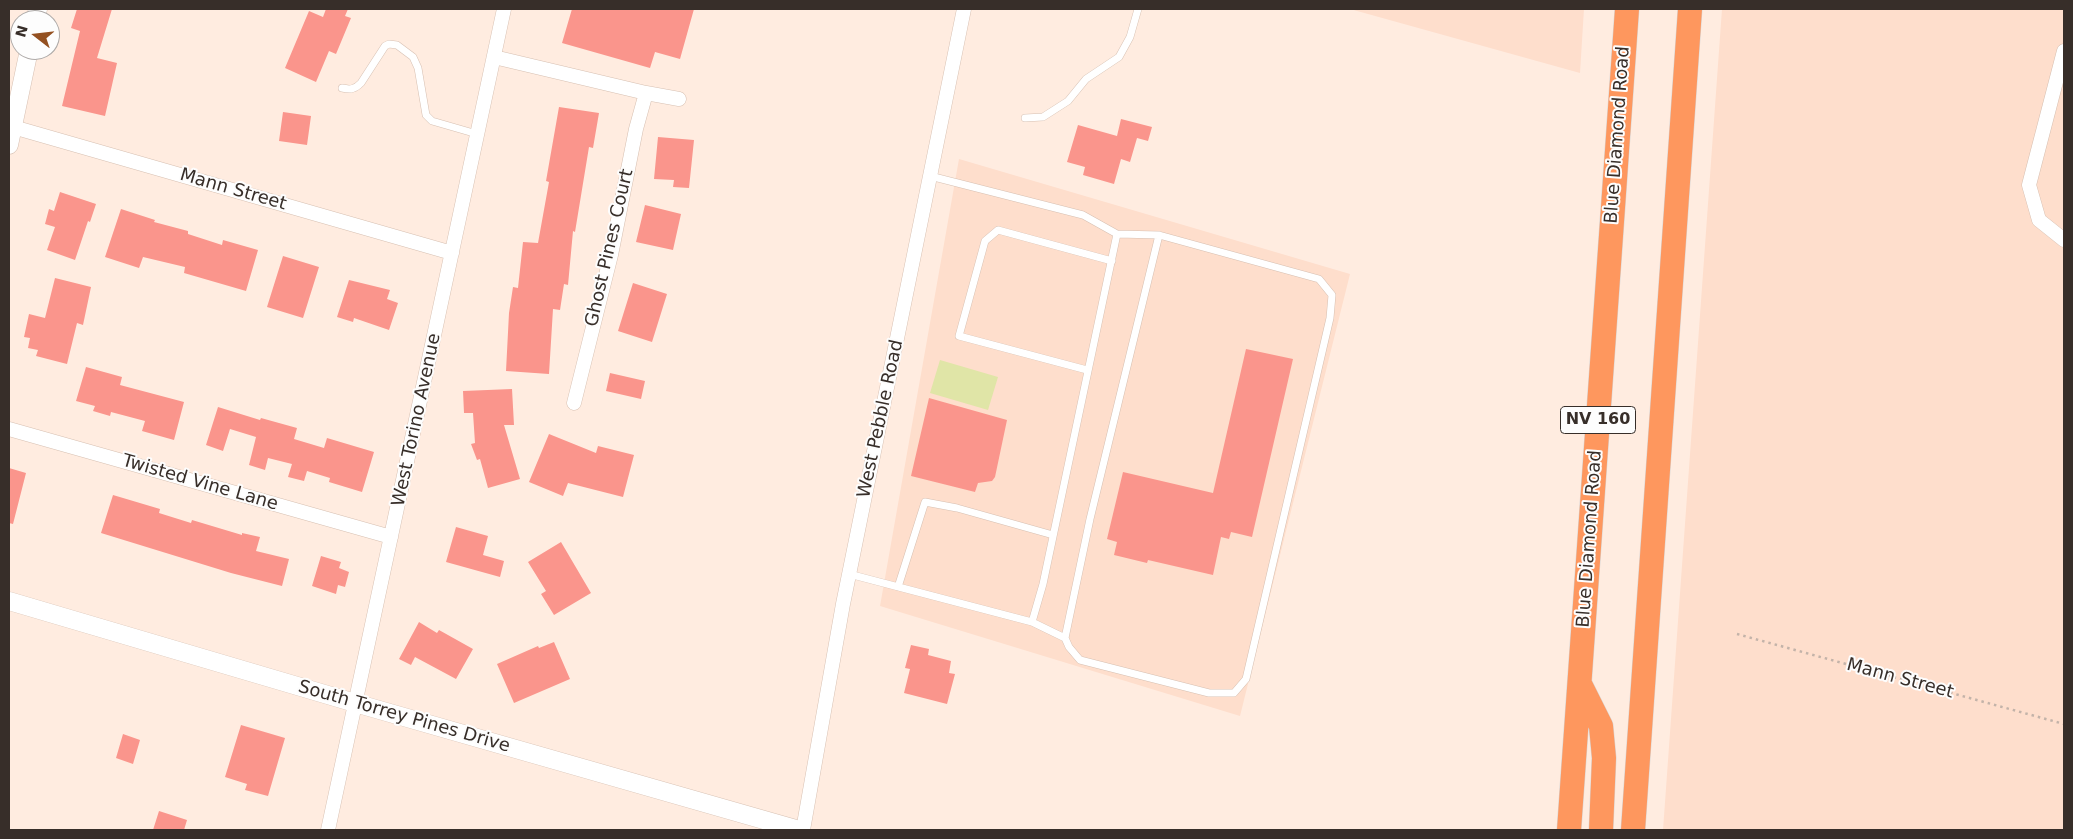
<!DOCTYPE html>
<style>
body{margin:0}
#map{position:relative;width:2073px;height:839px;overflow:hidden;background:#ffece0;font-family:"DejaVu Sans",sans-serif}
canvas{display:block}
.frame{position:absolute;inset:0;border:10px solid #372e29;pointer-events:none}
.north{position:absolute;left:10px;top:10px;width:50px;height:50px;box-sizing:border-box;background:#fdfdfd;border:1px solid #aeaaa8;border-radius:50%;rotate:286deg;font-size:14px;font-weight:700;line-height:20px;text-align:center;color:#372e29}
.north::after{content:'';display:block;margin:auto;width:18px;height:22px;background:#945121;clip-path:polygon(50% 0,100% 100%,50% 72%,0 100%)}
</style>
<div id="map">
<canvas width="2073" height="839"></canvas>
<div class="frame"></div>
<div class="north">N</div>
</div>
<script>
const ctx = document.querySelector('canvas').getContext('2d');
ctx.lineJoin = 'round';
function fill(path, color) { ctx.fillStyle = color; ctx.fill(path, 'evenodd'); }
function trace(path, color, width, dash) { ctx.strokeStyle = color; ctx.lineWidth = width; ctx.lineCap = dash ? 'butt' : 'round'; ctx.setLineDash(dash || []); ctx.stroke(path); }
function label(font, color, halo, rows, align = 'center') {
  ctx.font = font + ' "DejaVu Sans",sans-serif'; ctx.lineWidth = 4; ctx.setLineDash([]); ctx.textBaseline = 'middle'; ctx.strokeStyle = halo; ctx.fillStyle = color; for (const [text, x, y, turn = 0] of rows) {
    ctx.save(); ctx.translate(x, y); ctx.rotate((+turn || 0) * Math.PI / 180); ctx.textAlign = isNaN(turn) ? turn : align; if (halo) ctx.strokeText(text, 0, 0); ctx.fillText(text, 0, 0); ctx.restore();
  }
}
fill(new Path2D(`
 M1350 9H1584L1580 73Z
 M1722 9H2064V830H1663Z
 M959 159 1350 274 1240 716 880 606Z`), '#fedecc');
fill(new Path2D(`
 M940 360 998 377 988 410 930 393Z`), '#e0e5a7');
fill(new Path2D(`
 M77 9H112L97 58 117 63 105 116 62 106 80 31 71 28Z
 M326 9H348L345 16 351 18 336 54 329 51 316 82 285 68 309 11 323 17Z
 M572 9H694L680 59 655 52 650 68 562 43Z
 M559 107 599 113 593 148 589 147 575 232 573 231 568 285 564 284 560 310 553 309 549 374 506 371 509 313 513 287 518 288 523 242 538 243 549 182 546 181Z
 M283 112 311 116 307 145 279 141Z
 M1121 119 1152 127 1148 141 1137 138 1130 162 1121 159 1114 184 1083 175 1085 167 1067 162 1078 125 1117 136Z
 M658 137 694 140 689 188 673 187 674 180 654 179Z
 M60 192 96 204 90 222 88 221 75 260 47 250 55 227 45 224 49 209 54 211Z
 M645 205 681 214 673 250 636 242Z
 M121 209 155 220 154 222 188 231V234L222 245 223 240 258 250 246 291 184 273 185 267 143 257 139 268 105 257Z
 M283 256 319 267 303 318 267 307Z
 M55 278 91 287 83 325 77 323 67 364 36 356 38 350 28 348 30 338 24 337 29 314 45 318Z
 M349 280 390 290 387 299 398 303 389 330 354 318 353 322 337 317Z
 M633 283 667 294 652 342 618 331Z
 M1246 349 1293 359 1252 537 1231 532 1229 539 1221 537 1213 575 1148 560 1147 563 1114 555 1117 542 1107 539 1123 472 1213 493Z
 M86 367 122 377 120 385 184 402 174 440 142 431 145 421 111 412 110 416 93 411 95 406 76 401Z
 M610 373 645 381 641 399 606 391Z
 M512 389 514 425H504L520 479 488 488 480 459 477 460 471 444 475 443 473 413H464L463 391Z
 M929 398 1007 420 995 477 992 481 978 483 975 492 911 476Z
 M218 407 260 420 261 418 297 428 294 439 324 448 327 438 374 452 362 492 329 482 330 478 307 471 304 481 288 477 292 464 268 458 265 470 249 465 256 437 230 429 223 451 206 445Z
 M549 434 596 453 598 446 634 455 623 497 568 483 563 496 529 482Z
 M9 468 26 473 13 524 9 523Z
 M113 495 160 509 159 513 191 523 192 520 242 535V533L260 537 256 551 289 559 282 586 231 573 101 533Z
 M456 527 488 536 483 555 504 561 500 577 446 562Z
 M561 542 591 593 554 615 541 594 546 591 528 562Z
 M321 556 341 562 339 568 349 572 345 587 338 585 336 594 312 586Z
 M419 622 437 633 439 630 473 649 456 679 415 657 411 665 399 659Z
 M554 642 570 679 514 703 497 664 538 646 539 648Z
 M911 645 929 649 928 655 951 661 949 673 955 674 947 704 904 693 910 669 905 668Z
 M241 725 285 738 268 796 245 790 247 784 225 777Z
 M123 734 140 740 133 764 116 758Z
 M159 811 187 820 184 830H153Z`), '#fa958c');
const service = new Path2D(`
 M342 88C351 90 355 89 361 83L385 46 389 44 397 45 413 57 418 68 426 115 432 121 477 134
 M1025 118 1043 117 1068 101 1086 79 1119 57 1130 37 1138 9
 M1087 370 959 336 985 241 998 230 1112 261
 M849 574 1032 622 1043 584 1117 234 1083 215 930 176
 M898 587 925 502 957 508 1053 535
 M1032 622 1065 638 1069 647 1080 660 1209 693H1234L1246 679 1330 318 1332 295 1319 279 1159 235 1117 234
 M1065 638 1090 519 1159 235`);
const minor = new Path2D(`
 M2064 51 2029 185 2039 220 2064 240
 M494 57 646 93 679 99
 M13 127 452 253
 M574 403 611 255 636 129 646 93
 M9 429 391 537
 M328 830 504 9
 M803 830 843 604 964 9`);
const tertiary = new Path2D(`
 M35 20 38 9
 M9 145 29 50
 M9 601 355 703 799 830`);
const trunk = new Path2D(`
 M1580 684 1601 726 1604 758 1601 830
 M1569 830 1627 9
 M1633 830 1690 9`);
trace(service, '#d7c0b2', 8);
trace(minor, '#d7c0b2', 15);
trace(tertiary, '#d7c0b2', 19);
trace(trunk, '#d7d5d4', 25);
trace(new Path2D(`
 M1737 634 2064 724`), '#c3b3a9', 2.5, [2.5, 4]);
trace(service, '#fff', 7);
trace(minor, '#fff', 14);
trace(tertiary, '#fff', 18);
trace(trunk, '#fe975e', 24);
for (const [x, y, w] of [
 [1598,420,75]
]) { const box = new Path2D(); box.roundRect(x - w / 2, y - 13.5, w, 27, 4); ctx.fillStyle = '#fdfdfd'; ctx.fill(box); trace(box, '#372e29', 1); }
label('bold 16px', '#372e29', null, [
 ["NV 160",1598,420]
]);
label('18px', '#372e29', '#fdfdfd', [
 ["Blue Diamond Road",1618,135,-86],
 ["Mann Street",233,190,16],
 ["Ghost Pines Court",610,248,-77],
 ["West Pebble Road",881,419,-78],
 ["West Torino Avenue",417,420,-78],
 ["Twisted Vine Lane",200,483,16],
 ["Blue Diamond Road",1590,539,-86],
 ["Mann Street",1900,679,15],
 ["South Torrey Pines Drive",404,717,16]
]);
</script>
